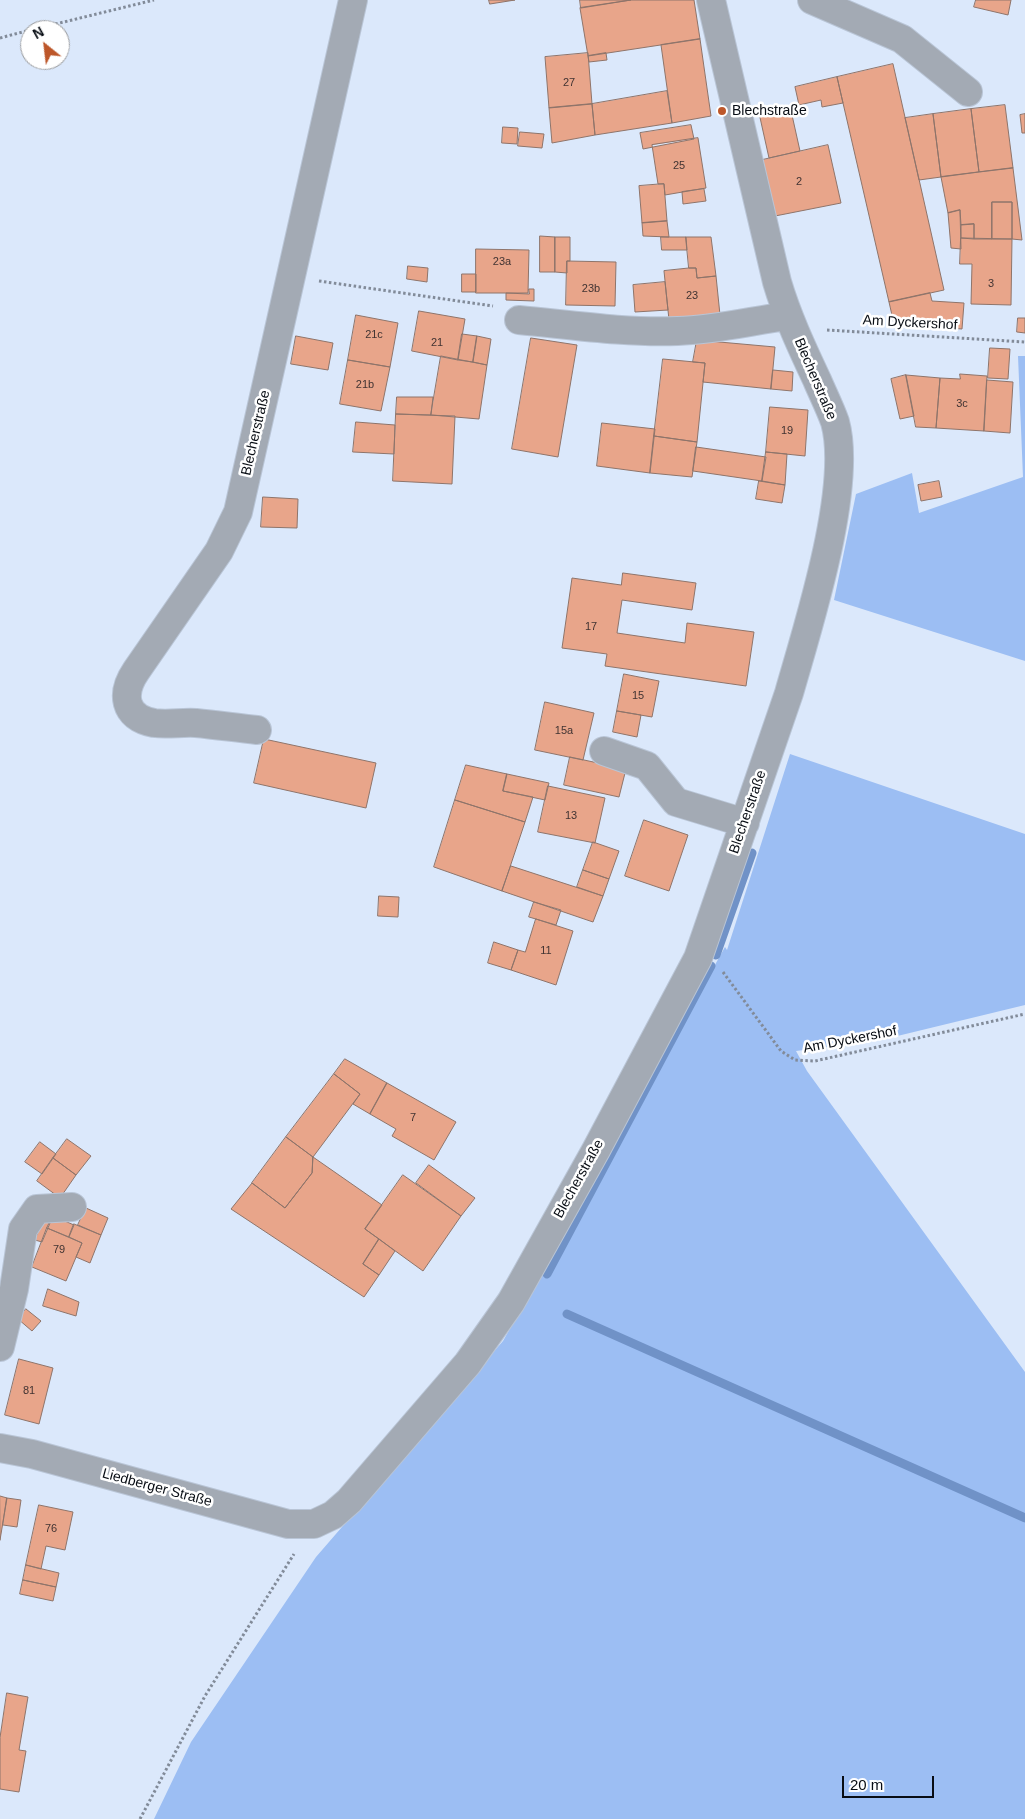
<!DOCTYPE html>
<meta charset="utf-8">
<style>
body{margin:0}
#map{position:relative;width:1025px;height:1819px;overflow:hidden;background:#dbe8fb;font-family:Helvetica,sans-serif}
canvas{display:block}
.north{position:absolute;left:20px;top:20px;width:50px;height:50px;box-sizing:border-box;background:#fff;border:1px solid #9c9ea1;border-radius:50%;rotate:331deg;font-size:14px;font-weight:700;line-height:20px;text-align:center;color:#080d14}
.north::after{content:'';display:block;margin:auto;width:18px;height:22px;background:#bd572a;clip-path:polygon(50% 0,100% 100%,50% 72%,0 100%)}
.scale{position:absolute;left:842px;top:1776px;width:92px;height:22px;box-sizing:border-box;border:2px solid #080d14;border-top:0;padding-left:6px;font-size:15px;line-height:18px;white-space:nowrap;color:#080d14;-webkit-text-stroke:4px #fff;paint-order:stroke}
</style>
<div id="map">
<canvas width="1025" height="1819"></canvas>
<div class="north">N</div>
<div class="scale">20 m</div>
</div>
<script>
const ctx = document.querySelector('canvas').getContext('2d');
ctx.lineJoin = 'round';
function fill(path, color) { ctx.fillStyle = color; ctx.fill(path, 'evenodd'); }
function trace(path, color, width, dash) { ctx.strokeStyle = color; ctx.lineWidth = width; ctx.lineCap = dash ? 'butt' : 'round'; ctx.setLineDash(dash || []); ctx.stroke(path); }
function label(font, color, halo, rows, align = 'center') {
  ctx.font = font + ' Helvetica,sans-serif'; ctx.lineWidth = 5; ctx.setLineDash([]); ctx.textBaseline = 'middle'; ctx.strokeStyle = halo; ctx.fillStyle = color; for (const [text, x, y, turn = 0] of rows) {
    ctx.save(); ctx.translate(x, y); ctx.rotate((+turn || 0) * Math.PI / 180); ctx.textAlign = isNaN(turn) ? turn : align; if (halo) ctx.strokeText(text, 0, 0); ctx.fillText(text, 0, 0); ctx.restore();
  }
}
fill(new Path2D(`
 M1018 356H1025V661L834 600 856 494 912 473 919 513 1023 477Z
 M790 754 1025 834V1005L885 1039 796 1051 807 1071 1025 1372V1819H154L191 1742 316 1557 503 1341 725 947 727 950Z`), '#9cbef3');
trace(new Path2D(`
 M716 955 752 853
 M547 1274 711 966
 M567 1314 1025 1518`), '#7092c7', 9);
const building = new Path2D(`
 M489 0H515L490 4Z
 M580 0H631L581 8Z
 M631 0H694L700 39 588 56 580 8Z
 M976 0H1011L1008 15 974 7Z
 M700 39 711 116 672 123 661 45Z
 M588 53 592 104 549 108 545 57Z
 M606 53 607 60 589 62 588 56Z
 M893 64 944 290 889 302 837 77Z
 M837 77 843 103 822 107 821 100 799 105 795 87Z
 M667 91 672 123 595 135 592 104Z
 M592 104 595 135 552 143 549 108Z
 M1005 105 1013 168 979 172 971 109Z
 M790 106 800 151 769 158 759 113Z
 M971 109 979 172 941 177 933 114Z
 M933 114 941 177 919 180 905 118Z
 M1025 114V133H1022L1020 115Z
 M691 125 694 139 643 149 640 133Z
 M503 127 518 128 517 144 502 143Z
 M520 132 544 134 542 148 518 146Z
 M698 138 706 188 665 195 664 184H658L652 145Z
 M828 145 841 203 770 217 758 161Z
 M1013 168 1022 240 1012 239V202H992V239H974V224L961 225 960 210 948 213 941 177Z
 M664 184 667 221 642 223 639 186Z
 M704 189 706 201 683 204 682 192Z
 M992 202H1012V239H992Z
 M960 210 961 249 951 248 948 213Z
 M667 221 669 237 643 236 642 223Z
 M974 224V239L961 238V225Z
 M540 236 555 237V272H540Z
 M555 237H570V261H567V273L555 272Z
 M661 237H686L687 250H662Z
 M686 237H711L716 276 697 278 696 268H689Z
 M961 238 1012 239 1011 305 971 304 972 264H960Z
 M476 249 529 250 528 293H476Z
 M567 261 616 262 615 306 566 305Z
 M408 266 428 268 427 282 407 279Z
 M689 268H696L697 278 716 276 720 315 669 320 664 271Z
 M462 274H476V292H462Z
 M665 282 668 310 635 312 633 285Z
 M529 289H534V301L506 300V293L529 294Z
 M930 293 932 301 964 303 962 329 894 324 889 302Z
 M419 311 465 319 458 360 412 351Z
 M356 315 398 323 390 367 348 360Z
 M1018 318H1025V333L1017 332Z
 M462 334 477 336 473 362 458 360Z
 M296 336 333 343 328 370 291 364Z
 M477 336 491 339 487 365 473 362Z
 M531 338 577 345 558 457 512 449Z
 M697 340 775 347 771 389 703 382 705 363 693 362Z
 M990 348 1010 349 1008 379 988 378Z
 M441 356 487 365 479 419 431 415Z
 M663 359 705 363 697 442 654 436Z
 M348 360 390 367 381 411 340 404Z
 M773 370 793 372 792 391 771 389Z
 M960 374 987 376 984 431 936 428 940 378 960 379Z
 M906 375 914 416 900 419 891 379Z
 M906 375 940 378 936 428 916 427Z
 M987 380 1013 382 1010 433 984 431Z
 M397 397H433L431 415 396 414Z
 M770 407 808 410 805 456 766 452Z
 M396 414 455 416 452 484 393 481Z
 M356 422 395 425 394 454 353 452Z
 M602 423 655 429 650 473 597 466Z
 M654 436 697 442 692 477 650 473Z
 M696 447 766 457 762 481 693 471Z
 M766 452 787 454 785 485 762 481Z
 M759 481 785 485 782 503 756 499Z
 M939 481 942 497 921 501 918 485Z
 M263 497 298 499 297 528 261 527Z
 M623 573 696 583 692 610 622 600 617 633 685 643 687 623 754 632 746 686 605 666 607 654 562 648 572 578 621 585Z
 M624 674 659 681 652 717 617 711Z
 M545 702 594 713 583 760 535 750Z
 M617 711 641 715 637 737 613 732Z
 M264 739 376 763 366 808 254 783Z
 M570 757 626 769 619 797 564 785Z
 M466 765 507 774 503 791 533 797 525 822 455 800Z
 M507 774 549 783 545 800 503 791Z
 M548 786 605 798 595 843 538 832Z
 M455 800 525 822 502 891 434 867Z
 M644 820 688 835 669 891 625 876Z
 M593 842 619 851 609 879 583 870Z
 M511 866 603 896 593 922 502 891Z
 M583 870 609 879 603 896 577 887Z
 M379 896 399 897 398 917 378 916Z
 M534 902 561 910 556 925 529 917Z
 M536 919 573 931 556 985 511 970 518 950 525 952Z
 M494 942 518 950 511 970 488 963Z
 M345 1059 387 1083 370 1114 353 1104 360 1094 334 1074Z
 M334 1074 360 1094 313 1157 286 1137Z
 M387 1083 456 1122 434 1160 392 1136 396 1129 370 1114Z
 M286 1137 313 1157 312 1173 285 1208 252 1183Z
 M67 1139 91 1156 76 1175 53 1158Z
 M40 1142 56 1154 42 1174 25 1162Z
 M313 1157 382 1205 365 1229 379 1239 363 1264 379 1275 364 1297 231 1209 252 1183 285 1208 312 1173Z
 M53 1158 76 1175 60 1198 37 1181Z
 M429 1165 475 1198 461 1216 416 1183Z
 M403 1175 461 1216 423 1271 365 1229Z
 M86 1208 108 1218 101 1235 78 1225Z
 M53 1216 74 1225 69 1237 47 1228Z
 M44 1220 50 1223 42 1242 35 1240Z
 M74 1224 101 1235 90 1263 76 1257 82 1243 69 1237Z
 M47 1228 82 1243 66 1281 32 1267Z
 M379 1239 395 1251 379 1275 363 1264Z
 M48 1289 79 1302 76 1316 43 1306Z
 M26 1309 41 1321 32 1331 18 1319Z
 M19 1359 53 1368 39 1424 5 1415Z
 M0 1496 7 1498 0 1540Z
 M7 1498 21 1500 17 1527 3 1525Z
 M39 1505 73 1512 65 1550 46 1546 41 1569 26 1565Z
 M26 1565 59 1573 56 1587 23 1580Z
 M23 1580 56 1587 53 1601 20 1594Z
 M7 1693 28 1697 19 1750 26 1751 19 1792 0 1789V1738Z`);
fill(building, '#e8a58a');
trace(building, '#8e746a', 1);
const minor = new Path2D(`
 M812 0 902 39 968 92
 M519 320C572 325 625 333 678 331 715 330 751 321 787 316
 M257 730C237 728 217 725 196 723 182 722 168 725 154 723 123 717 121 693 136 671L219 551 238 512 353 0
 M604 751 647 766 676 802 745 823
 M0 1347 14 1289 23 1229 37 1209 72 1207
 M0 1448 32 1454 288 1524H314L333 1515 349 1501 468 1363 511 1302 596 1150 698 958 789 693C808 626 853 487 835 422 830 408 823 394 817 380 802 348 787 316 777 282L711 0`);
trace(minor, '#b9c5d6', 30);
trace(new Path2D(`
 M31 30 154 0
 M0 38 30 30
 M319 281 493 306
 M827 330 1025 342
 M723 972 781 1051 795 1060 815 1061 1025 1014
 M140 1819 205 1696 294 1554`), '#828b99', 3, [2.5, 2.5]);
trace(minor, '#a3aab4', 28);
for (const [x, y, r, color] of [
 [722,111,5,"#bd572a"]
]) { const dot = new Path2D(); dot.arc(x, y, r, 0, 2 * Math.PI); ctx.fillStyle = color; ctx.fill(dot); trace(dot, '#fff', 2); }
label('11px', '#403332', null, [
 ["27",569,83],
 ["25",679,166],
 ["2",799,182],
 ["23a",502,262],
 ["3",991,284],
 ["23b",591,289],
 ["23",692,296],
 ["21c",374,335],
 ["21",437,343],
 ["21b",365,385],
 ["3c",962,404],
 ["19",787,431],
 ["17",591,627],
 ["15",638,696],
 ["15a",564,731],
 ["13",571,816],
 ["11",546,951],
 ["7",413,1118],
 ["79",59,1250],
 ["81",29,1391],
 ["76",51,1529]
]);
label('14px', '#080d14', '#fff', [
 ["Blechstraße",732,111]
], 'left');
label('14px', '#080d14', '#fff', [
 ["Am Dyckershof",910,323,3],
 ["Blecherstraße",815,379,67],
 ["Blecherstraße",256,433,-77],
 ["Blecherstraße",748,812,-71],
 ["Am Dyckershof",850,1040,-11],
 ["Blecherstraße",579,1179,-61],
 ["Liedberger Straße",157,1488,15]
]);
</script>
